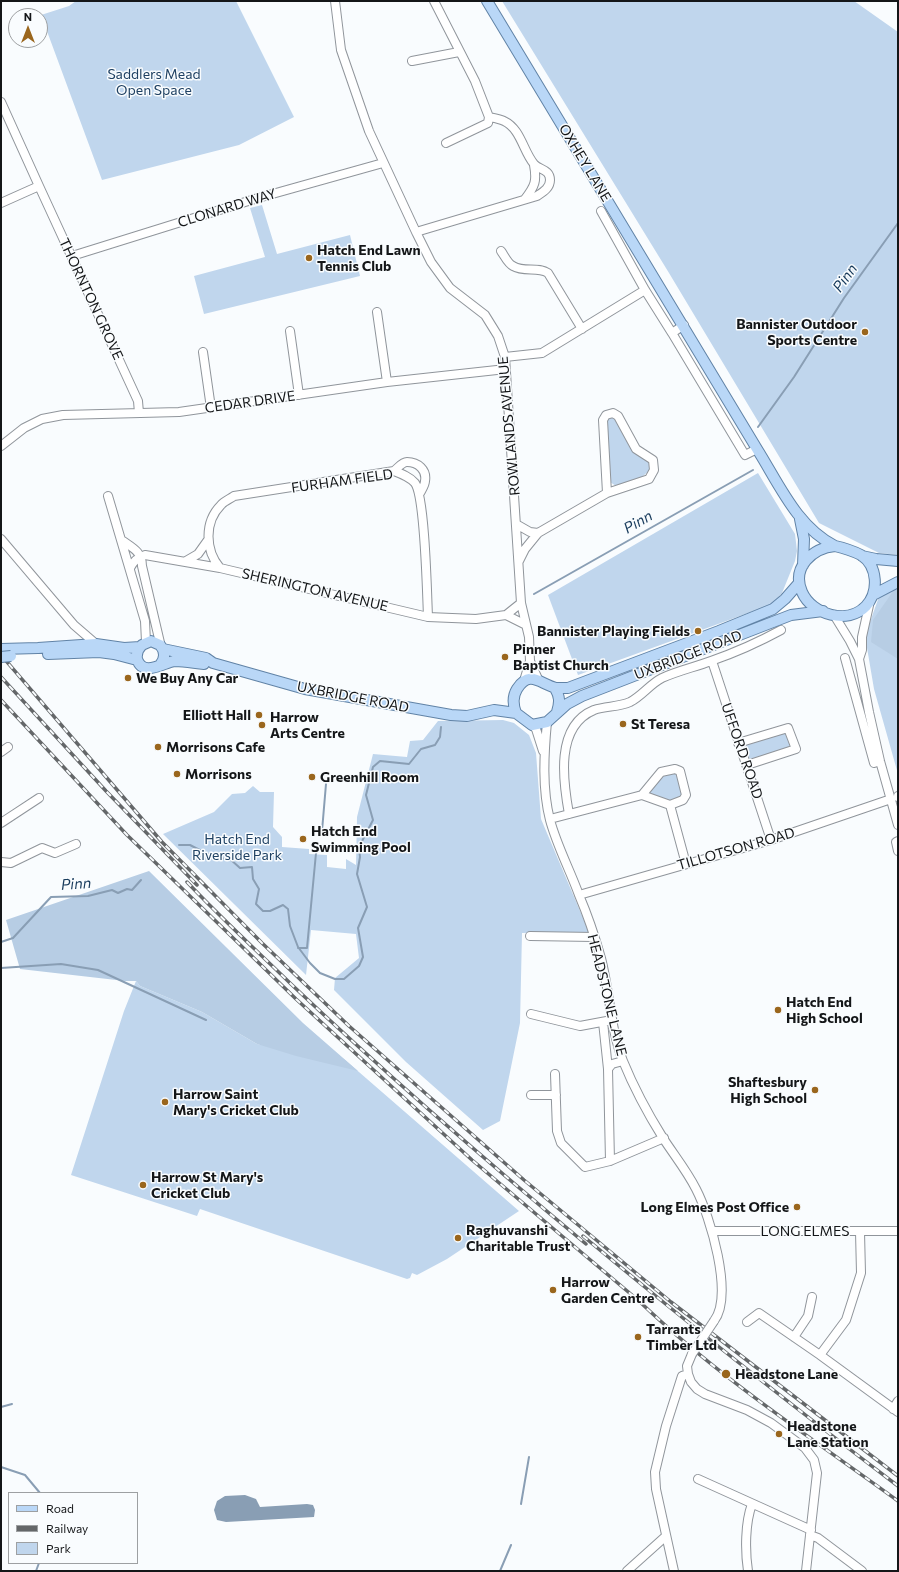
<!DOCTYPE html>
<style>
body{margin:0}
#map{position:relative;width:899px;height:1572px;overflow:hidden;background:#f9fcfe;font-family:Commissioner,sans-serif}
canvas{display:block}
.frame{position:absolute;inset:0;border:2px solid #141618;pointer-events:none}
.legend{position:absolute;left:8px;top:1492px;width:130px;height:72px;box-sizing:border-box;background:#f9fcfe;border:1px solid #9da0a2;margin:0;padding:5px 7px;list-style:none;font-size:12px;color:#141618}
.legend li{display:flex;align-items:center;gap:8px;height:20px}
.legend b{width:20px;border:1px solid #9da0a2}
.north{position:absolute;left:8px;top:8px;width:40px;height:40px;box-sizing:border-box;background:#f9fcfe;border:1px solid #9da0a2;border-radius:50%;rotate:0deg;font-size:11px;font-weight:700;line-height:16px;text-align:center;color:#141618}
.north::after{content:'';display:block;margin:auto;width:14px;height:18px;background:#9a661d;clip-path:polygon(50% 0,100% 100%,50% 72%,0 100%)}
</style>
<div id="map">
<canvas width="899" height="1572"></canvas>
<div class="frame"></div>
<ul class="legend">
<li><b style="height:5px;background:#b9d7f7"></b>Road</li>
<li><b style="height:5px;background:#646769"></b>Railway</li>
<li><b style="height:11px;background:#c0d6ed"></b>Park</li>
</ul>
<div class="north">N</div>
</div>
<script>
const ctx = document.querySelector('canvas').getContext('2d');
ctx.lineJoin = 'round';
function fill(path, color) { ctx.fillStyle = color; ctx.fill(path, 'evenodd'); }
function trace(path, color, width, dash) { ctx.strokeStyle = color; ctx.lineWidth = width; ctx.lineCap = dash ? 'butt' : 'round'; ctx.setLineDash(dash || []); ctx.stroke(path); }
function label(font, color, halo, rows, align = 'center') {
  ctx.font = font + ' Commissioner,sans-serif'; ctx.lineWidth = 3; ctx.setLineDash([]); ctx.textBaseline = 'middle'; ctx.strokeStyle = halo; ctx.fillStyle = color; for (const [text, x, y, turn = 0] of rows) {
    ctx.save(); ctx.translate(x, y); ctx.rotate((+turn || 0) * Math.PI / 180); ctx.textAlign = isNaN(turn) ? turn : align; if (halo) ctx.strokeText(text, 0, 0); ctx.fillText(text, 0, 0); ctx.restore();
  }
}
fill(new Path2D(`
 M76 1H236L294 117 239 145 102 180 41 15 69 6Z
 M502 1H854L898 32V555L879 553 819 523 669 273Z
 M262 205 277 254 350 235 360 276 204 314 194 276 265 257 250 208Z
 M610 416 617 419 648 459 651 469 642 477 616 486 610 482 606 421Z
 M758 473 795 534 797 551 795 561 782 593 773 604 578 675 548 595Z
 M898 588V774L874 689 865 636 881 591Z
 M503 720 514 723 529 735 536 753 541 819 589 932 522 933 520 1023 500 1121 483 1130 406 1062 334 990 335 978 359 958 356 934 311 930 306 975 163 834 214 812 232 794 245 793 253 786 260 792H274L273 827 282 837V847L309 849V854L327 855V867L346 869V859L356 865 357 817 373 754 407 757 410 741 423 740 438 721Z
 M786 732 792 748 750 761 745 744Z
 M674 772 678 777 683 793 679 799 671 801 649 793C657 783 661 774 674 772Z
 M136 981 140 986 202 1012 257 1044 344 1059 519 1211 447 1259 417 1275 412 1273 410 1278 407 1279 200 1209 197 1216 71 1175 124 1011Z`), '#c0d6ed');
fill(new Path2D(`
 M894 590H898V659L871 642 873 620Z
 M149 871 303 1023 358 1071 296 1056 257 1044 202 1012 140 986 136 981H125L20 969 6 920Z`), '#b7cde4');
fill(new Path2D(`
 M245 1495 256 1499 260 1507 307 1504 313 1505 315 1510 314 1517 226 1522 217 1520 214 1510 217 1501 225 1496Z`), '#899eb4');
trace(new Path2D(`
 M758 427 794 377 844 298 898 223
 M534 594 753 470
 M322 831 326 784
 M179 845H190L215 858 230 859 240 868 252 867 253 879 259 889 256 904 263 911H270L283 905 288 909 290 926 298 947 310 963 320 973 335 979H344L359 966 363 957 358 928 367 907 357 874 360 857 359 847 373 820 366 795 373 767 380 761 409 764 421 749 435 745 440 737 441 727
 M1 942 13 938 51 897 88 896 112 890 118 893 127 889 132 890 141 880
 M298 948H307L316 853 320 849 321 846
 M1 968 61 964 98 970 206 1020
 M1 1407 12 1404
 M1 1467 25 1475 40 1493
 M521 1504 529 1457
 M36 1571 39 1563
 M500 1571 511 1545`), '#899eb4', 2);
const minor = new Path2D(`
 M335 1 341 50 369 131 416 232 431 262 450 288 485 315 498 336 505 357 521 603 529 637 530 661 538 679
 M412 61 459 52
 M1 102 39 186 1 203
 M446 143 488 123 489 117
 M39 186 138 401 139 413
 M525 199C535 186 537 181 534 165
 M601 211 645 290 672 333 684 325
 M416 232 537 196C543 192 550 188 550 180 550 169 539 170 534 164 523 151 521 129 504 121 500 119 494 118 489 117L475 81 434 1
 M501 251C504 255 508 264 513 266 524 273 538 266 548 273L582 329
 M72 256 258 198 383 163
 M377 312 387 382
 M290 331 299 395
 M672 333 745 455 757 449
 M203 352 211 408
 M505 357 542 353 645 290
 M1 446 24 428 42 419 63 415 179 412 387 382 506 369
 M394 471C398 468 402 462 407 462 418 462 427 470 425 481 425 485 422 489 420 493
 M108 496 145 621 146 642
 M516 524 530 532 538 533
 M1 539 74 625 96 644
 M123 541C133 548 142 552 142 566L161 647
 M186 561 198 554 208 540
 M519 561 525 549 538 533 607 493 603 420 606 415 613 413 618 416 636 449 653 460 654 470 649 479 607 493
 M130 568C133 562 138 557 145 555L220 568 428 617 476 619 506 615
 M220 568C205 550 204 522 221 505 224 501 230 499 234 496L394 471C402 474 410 477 415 483 425 497 427 594 428 617
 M521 603 506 615 526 625
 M834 615 850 641 859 659 869 712 880 761 898 825
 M845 658 874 763 880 761
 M859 659 862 650V637L870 601
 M712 661 771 840
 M524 681 530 661
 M547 722C544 754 542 789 550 820 557 846 570 870 579 895 588 916 595 937 601 958 610 992 610 1028 623 1061 634 1088 648 1114 663 1138 674 1155 687 1171 696 1189 710 1216 734 1295 714 1321
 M532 725 536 729 543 751
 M738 743 788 728 796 749 747 765
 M1 752 8 747
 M642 795 661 772 675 769 680 771 686 795 683 800 670 805
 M898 796V797
 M569 814C563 781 555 726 594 710 606 706 619 707 630 702 642 696 650 684 662 678 677 671 695 667 711 661 734 653 759 642 781 630
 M550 819 642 795 670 805 686 864
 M1 823 39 798
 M898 841 896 842 898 851
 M1 862 11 863 42 848 55 853 76 844
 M579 895 771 840 891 799
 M530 936 594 937
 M531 1014 580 1026 612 1020
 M603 1022 608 1069
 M555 1074 557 1131 561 1143 585 1167 610 1161 664 1138
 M531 1095H556
 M610 1161 608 1069 612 1064 623 1061
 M712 1231H898
 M747 1322 759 1313 820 1355 898 1412
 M794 1337 808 1316 812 1297
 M692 1354 687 1366 688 1374 691 1382 697 1389 705 1394 747 1410 771 1423 805 1448 814 1460 817 1473 806 1571
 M820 1355 846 1320 861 1273 860 1232
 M893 1409 898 1401
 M698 1479 811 1530
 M810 1535 818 1538 862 1571
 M627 1571 666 1536
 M674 1571 656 1489 655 1472 666 1426 682 1376 688 1374
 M748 1571C745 1551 745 1523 752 1504`);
const major = new Path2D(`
 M487 1 757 449C779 484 797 527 835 546
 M800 519 804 539 803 565
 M835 546C844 548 853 551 861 555 878 566 879 592 866 606 848 625 812 615 802 592 791 567 813 548 835 546Z
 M862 556 876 559 898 561
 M873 595 898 582
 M1 649 38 648 96 644 124 648 140 647
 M163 649 206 658 213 663 305 689 451 715 467 716 494 710 516 713 532 725 547 722 567 704 582 696 791 615 823 611
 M48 654 99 652 114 654 137 660
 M160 665C166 658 165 651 160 645L151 641 142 645C138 649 136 653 137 659 143 678 164 662 175 661 185 661 194 663 204 664
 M555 688C560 697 560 702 557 712
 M516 713C513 705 512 697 517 689 530 669 540 684 556 688 560 688 564 688 568 688L719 631 773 609 785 599 799 583`);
trace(minor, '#90959b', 10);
trace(major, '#6183a6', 12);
trace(minor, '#fff', 8);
trace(major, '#b9d7f7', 10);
const rail = new Path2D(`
 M1 655 162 842 262 943 349 1026 524 1180 671 1302 898 1476
 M1 677 106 791 197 885
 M1 700 127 835 296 999 472 1160 639 1301C718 1377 810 1437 898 1501
 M187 882C221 918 256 950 291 984 386 1074 485 1160 586 1244
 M583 1236C686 1322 791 1405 898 1486`);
trace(rail, '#646769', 3.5);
trace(rail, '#f9fcfe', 2, [6]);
const minorBridge = new Path2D(`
 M692 1354 714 1321`);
const majorBridge = new Path2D(`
 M1 657 11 656`);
trace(minorBridge, '#90959b', 10, []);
trace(majorBridge, '#6183a6', 12, []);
trace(minorBridge, '#fff', 8);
trace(majorBridge, '#b9d7f7', 10);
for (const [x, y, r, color] of [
 [309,258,4,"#9a661d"],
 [865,332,4,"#9a661d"],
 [698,631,4,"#9a661d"],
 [505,657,4,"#9a661d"],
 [128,678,4,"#9a661d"],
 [259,715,4,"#9a661d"],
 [623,724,4,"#9a661d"],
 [262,725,4,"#9a661d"],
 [158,747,4,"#9a661d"],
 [177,774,4,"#9a661d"],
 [312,777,4,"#9a661d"],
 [303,839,4,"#9a661d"],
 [778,1010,4,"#9a661d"],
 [815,1090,4,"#9a661d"],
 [165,1102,4,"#9a661d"],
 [143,1185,4,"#9a661d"],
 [797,1207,4,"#9a661d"],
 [458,1238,4,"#9a661d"],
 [553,1290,4,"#9a661d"],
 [638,1337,4,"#9a661d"],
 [726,1374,5,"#9a661d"],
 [779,1434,4,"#9a661d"]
]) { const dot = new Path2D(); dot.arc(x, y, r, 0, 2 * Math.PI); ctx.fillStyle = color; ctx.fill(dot); trace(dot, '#f9fcfe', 1.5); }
label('14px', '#1f4163', '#f9fcfe', [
 ["Saddlers Mead",154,74],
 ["Open Space",154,90],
 ["Hatch End",237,839],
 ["Riverside Park",237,855]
]);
label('14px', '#141618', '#f9fcfe', [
 ["OXHEY LANE",585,163,59],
 ["CLONARD WAY",227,208,-17],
 ["THORNTON GROVE",91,299,65],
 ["CEDAR DRIVE",250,402,-8],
 ["ROWLANDS AVENUE",509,426,-95],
 ["FURHAM FIELD",342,481,-8],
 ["SHERINGTON AVENUE",315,590,13],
 ["UXBRIDGE ROAD",688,655,-21],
 ["UXBRIDGE ROAD",353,697,11],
 ["UFFORD ROAD",742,751,71],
 ["TILLOTSON ROAD",736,849,-16],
 ["HEADSTONE LANE",607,995,76],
 ["LONG ELMES",805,1231]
]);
label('bold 14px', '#141618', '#f9fcfe', [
 ["Hatch End Lawn",317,250],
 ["Tennis Club",317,266],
 ["Bannister Outdoor",857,324,"right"],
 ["Sports Centre",857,340,"right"],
 ["Bannister Playing Fields",690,631,"right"],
 ["Pinner",513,649],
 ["Baptist Church",513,665],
 ["We Buy Any Car",136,678],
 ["Elliott Hall",251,715,"right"],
 ["Harrow",270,717],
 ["Arts Centre",270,733],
 ["St Teresa",631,724],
 ["Morrisons Cafe",166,747],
 ["Morrisons",185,774],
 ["Greenhill Room",320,777],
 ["Hatch End",311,831],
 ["Swimming Pool",311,847],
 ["Hatch End",786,1002],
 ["High School",786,1018],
 ["Shaftesbury",807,1082,"right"],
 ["High School",807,1098,"right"],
 ["Harrow Saint",173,1094],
 ["Mary's Cricket Club",173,1110],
 ["Harrow St Mary's",151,1177],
 ["Cricket Club",151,1193],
 ["Long Elmes Post Office",789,1207,"right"],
 ["Raghuvanshi",466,1230],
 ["Charitable Trust",466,1246],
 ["Harrow",561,1282],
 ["Garden Centre",561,1298],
 ["Tarrants",646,1329],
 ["Timber Ltd",646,1345],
 ["Headstone Lane",735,1374],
 ["Headstone",787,1426],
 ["Lane Station",787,1442]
], 'left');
label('italic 15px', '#183b5c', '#f9fcfe', [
 ["Pinn",845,278,-55],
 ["Pinn",638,522,-30],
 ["Pinn",76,884,-4]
]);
</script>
